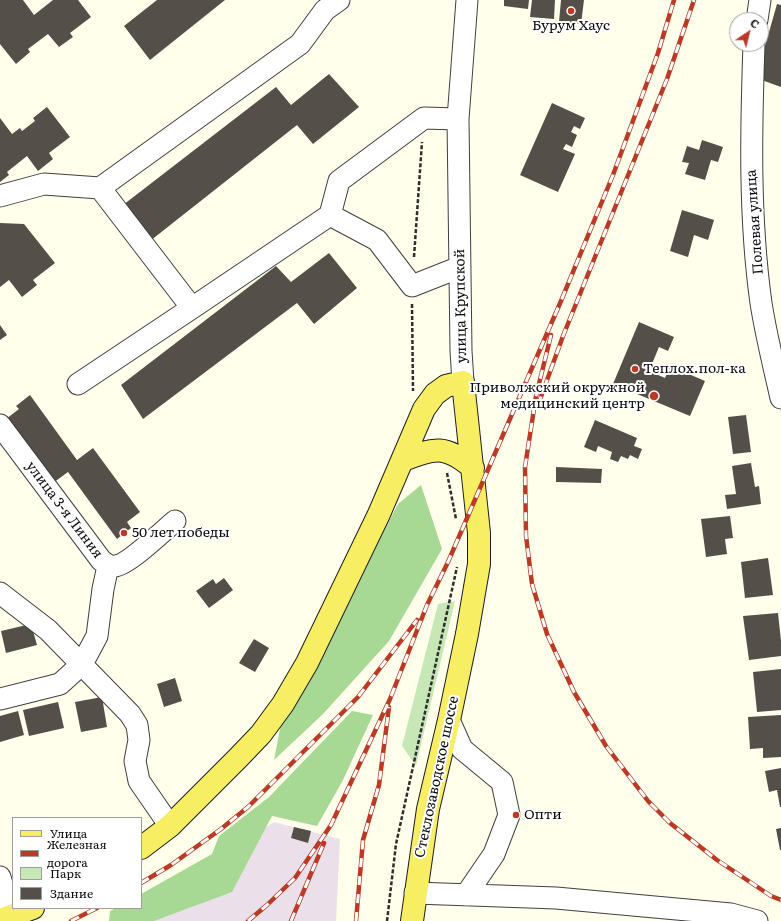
<!DOCTYPE html>
<meta charset="utf-8">
<style>
body{margin:0}
#map{position:relative;width:781px;height:921px;overflow:hidden;background:#ffffeb;font-family:Literata,serif}
canvas{display:block}
.legend{position:absolute;left:12px;top:817px;width:130px;height:92px;box-sizing:border-box;background:#fff;border:1px solid #9e9e9e;margin:0;padding:5px 7px;list-style:none;font-size:12px;color:#0c0c0c}
.legend li{display:flex;align-items:center;gap:8px;height:20px}
.legend b{width:20px;border:1px solid #9e9e9e}
.north{position:absolute;left:729px;top:12px;width:40px;height:40px;box-sizing:border-box;background:#fff;border:1px solid #9e9e9e;border-radius:50%;rotate:35deg;font-size:11px;font-weight:700;line-height:16px;text-align:center;color:#0c0c0c}
.north::after{content:'';display:block;margin:auto;width:14px;height:18px;background:#ba3a26;clip-path:polygon(50% 0,100% 100%,50% 72%,0 100%)}
</style>
<div id="map">
<canvas width="781" height="921"></canvas>
<ul class="legend">
<li><b style="height:5px;background:#f7ee63"></b>Улица</li>
<li><b style="height:5px;background:#ba3a26"></b>Железная дорога</li>
<li><b style="height:11px;background:#c7e8b6"></b>Парк</li>
<li><b style="height:11px;background:#554f49"></b>Здание</li>
</ul>
<div class="north">С</div>
</div>
<script>
const ctx = document.querySelector('canvas').getContext('2d');
ctx.lineJoin = 'round';
function fill(path, color) { ctx.fillStyle = color; ctx.fill(path, 'evenodd'); }
function trace(path, color, width, dash) { ctx.strokeStyle = color; ctx.lineWidth = width; ctx.lineCap = dash ? 'butt' : 'round'; ctx.setLineDash(dash || []); ctx.stroke(path); }
function label(font, color, halo, rows, align = 'center') {
  ctx.font = font + ' Literata,serif'; ctx.lineWidth = 4; ctx.setLineDash([]); ctx.textBaseline = 'middle'; ctx.strokeStyle = halo; ctx.fillStyle = color; for (const [text, x, y, turn = 0] of rows) {
    ctx.save(); ctx.translate(x, y); ctx.rotate((+turn || 0) * Math.PI / 180); ctx.textAlign = isNaN(turn) ? turn : align; if (halo) ctx.strokeText(text, 0, 0); ctx.fillText(text, 0, 0); ctx.restore();
  }
}
fill(new Path2D(`
 M274 822 340 839 336 921H115L141 908 188 879Z`), '#ebe0ea');
fill(new Path2D(`
 M455 601 416 766 402 746 438 604Z`), '#c7e8b6');
fill(new Path2D(`
 M421 485 442 549 389 641 323 714 274 760 282 719 330 635 398 504Z
 M352 711 373 715 342 782 317 826 272 816 232 892 154 921H109L110 911 116 908H141V894L212 854 219 836 269 797Z`), '#a7d995');
fill(new Path2D(`
 M0 0H23L34 15 53 0H78L91 17 70 33 73 37 59 47 48 34 28 49 30 52 16 64 0 44Z
 M157 0H225L150 60 124 26Z
 M504 0H529L528 9 504 6Z
 M532 0H555L554 19 530 17Z
 M561 0H584L581 24 559 22Z
 M777 4 781 5V87L756 78Z
 M329 74 359 107 313 144 297 125 150 241 123 205 276 87 291 105Z
 M552 103 585 118 580 129 574 126 571 132 577 135 572 147 566 144 563 149 575 154 558 192 520 175Z
 M47 107 70 137 49 153 53 159 38 171 27 156 7 172 9 175 0 182V118L12 134 20 128 22 131 35 121 33 118Z
 M702 140 723 147 718 162 711 160 705 180 685 174 689 163 682 162 687 146 699 150Z
 M682 210 714 220 708 240 694 235 688 257 670 251Z
 M0 223 24 224 55 263 33 280 37 285 22 297 9 280 0 287Z
 M329 253 357 288 314 324 297 303 143 419 121 385 276 266 291 282Z
 M639 322 674 337 668 351 659 347 649 371 665 378 670 366 705 381 690 416 613 384Z
 M0 325 7 335 0 340Z
 M30 395 77 460 93 448 140 512 127 522 131 528 117 539 68 472 53 483 6 419 19 409 16 406Z
 M746 415 751 452 733 454 728 417Z
 M595 420 637 438 634 446 642 449 638 459 630 455 628 459 621 456 618 462 610 459 612 452 598 446 596 452 584 447Z
 M751 463 755 487 759 486 761 504 727 509 725 495 736 494 732 466Z
 M556 467 602 469 601 483 556 482Z
 M730 516 733 538 725 539 727 554 706 557 701 519Z
 M768 558 773 595 745 598 741 562Z
 M224 578 233 590 209 608 196 591 213 579 216 584Z
 M778 613 781 641V656L749 660 743 616Z
 M31 624 37 645 6 653 1 631Z
 M254 639 269 648 255 672 239 663Z
 M781 669V710L757 712 753 672Z
 M175 678 182 701 164 707 157 684Z
 M102 697 107 727 81 732 75 702Z
 M58 702 64 728 29 736 23 710Z
 M18 711 24 735 0 742V716Z
 M781 715V757L763 758V748L750 749 748 717Z
 M781 768V807H780L777 790 769 792 765 771Z
 M294 827 311 831 308 843 291 838Z
 M781 828V850H780L776 829Z`), '#554f49');
const minor = new Path2D(`
 M757 20 760 0
 M754 44C751 130 749 217 761 303 766 335 774 367 781 398
 M100 188 192 308 330 215 377 240 412 286 460 267
 M0 196 44 184 100 188 300 44 325 10 339 0
 M330 215 339 181 424 118 458 119
 M463 382 461 351 458 119 467 0
 M78 384 192 308
 M0 425 101 560C105 563 109 567 115 566 128 565 163 531 175 521
 M0 593 48 630 130 714 137 725 139 740 135 761 139 781 170 826
 M0 699 60 684 82 664 97 636 103 589 108 566
 M449 720 462 749 502 782 509 815 494 854 466 895
 M0 877 11 916
 M415 893 556 898 731 914 757 921`);
const major = new Path2D(`
 M403 460C435 447 446 445 473 468
 M141 848 170 826 238 758 261 734 283 704 307 663 379 514 424 409 435 394 446 386 463 382 479 533V564L467 634 449 720 428 809 412 921
 M0 920 33 908`);
trace(minor, '#3f3f3f', 23);
trace(major, '#1d1d1d', 24);
trace(new Path2D(`
 M414 257 422 142
 M412 304 413 391
 M447 473 456 519
 M387 921 396 844 457 567`), '#2e2e2e', 2.5, [4, 2]);
trace(minor, '#fff', 21);
trace(major, '#f7ee63', 22);
const rail = new Path2D(`
 M551 335 536 396 525 467 526 536 532 584 547 634 574 692 606 746 648 801 670 823 717 860 771 896 781 900
 M538 405 563 336 667 79 694 0
 M141 883 171 865 221 829 248 807 358 697 417 620
 M71 921 97 908
 M248 921 267 905 295 878 331 825 390 699 427 605 448 562 561 301 613 175 658 53 674 0
 M291 921 324 843
 M356 921 363 840 379 785 389 707`);
trace(rail, '#ba3a26', 4.5);
trace(rail, '#fff', 3, [9]);
for (const [x, y, r, color] of [
 [571,11,4,"#ba3a26"],
 [635,369,4,"#ba3a26"],
 [654,396,5,"#ba3a26"],
 [124,533,4,"#ba3a26"],
 [516,815,4,"#ba3a26"]
]) { const dot = new Path2D(); dot.arc(x, y, r, 0, 2 * Math.PI); ctx.fillStyle = color; ctx.fill(dot); trace(dot, '#fff', 1.5); }
label('14px', '#0c0c0c', '#fff', [
 ["Бурум Хаус",571,26,"center"],
 ["Теплох.пол-ка",643,369],
 ["Приволжский окружной",645,388,"right"],
 ["медицинский центр",645,404,"right"],
 ["50 лет победы",132,533],
 ["Опти",524,815]
], 'left');
label('14px', '#0c0c0c', '#fff', [
 ["Полевая улица",755,222,-94],
 ["улица Крупской",461,306,-91],
 ["улица 3-я Линия",64,510,53],
 ["Стеклозаводское шоссе",437,777,-78]
]);
</script>
